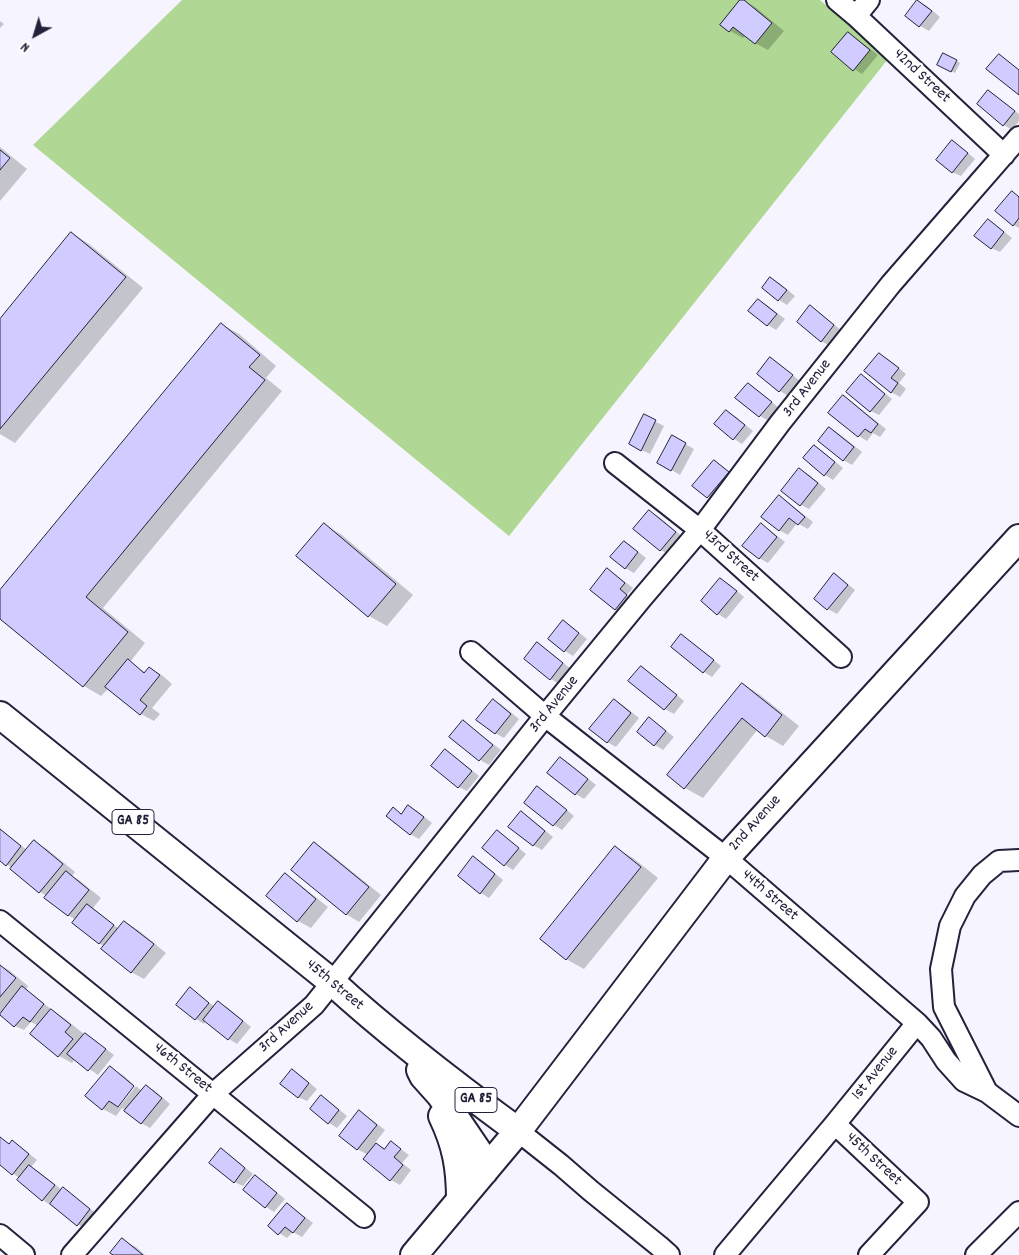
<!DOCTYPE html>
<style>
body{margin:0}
#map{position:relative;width:1019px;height:1255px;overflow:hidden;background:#f6f5ff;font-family:Dekko,sans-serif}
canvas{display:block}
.north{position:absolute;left:10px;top:10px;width:50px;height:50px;-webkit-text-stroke:4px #fff;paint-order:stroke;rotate:219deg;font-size:14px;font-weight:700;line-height:20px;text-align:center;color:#22223b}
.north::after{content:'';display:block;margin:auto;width:18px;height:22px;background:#22223b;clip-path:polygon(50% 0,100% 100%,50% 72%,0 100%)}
</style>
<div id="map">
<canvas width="1019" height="1255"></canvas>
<div class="north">N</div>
</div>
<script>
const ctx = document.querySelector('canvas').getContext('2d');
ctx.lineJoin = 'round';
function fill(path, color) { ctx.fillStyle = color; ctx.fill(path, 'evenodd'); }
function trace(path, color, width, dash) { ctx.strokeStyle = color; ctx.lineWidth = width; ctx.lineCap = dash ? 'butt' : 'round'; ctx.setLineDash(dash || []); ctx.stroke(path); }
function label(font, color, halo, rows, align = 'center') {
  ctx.font = font + ' Dekko,sans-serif'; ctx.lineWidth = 4.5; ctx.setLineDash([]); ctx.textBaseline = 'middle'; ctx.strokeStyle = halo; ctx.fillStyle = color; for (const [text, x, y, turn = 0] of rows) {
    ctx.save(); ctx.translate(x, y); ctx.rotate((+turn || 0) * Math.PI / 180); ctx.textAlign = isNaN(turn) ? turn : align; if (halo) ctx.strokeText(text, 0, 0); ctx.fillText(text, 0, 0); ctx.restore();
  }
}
fill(new Path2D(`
 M182 0H820L888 59 509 536 33 145Z`), '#b0d793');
fill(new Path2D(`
 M742 0 755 7 784 31 768 50 755 43 746 35 743 38 730 31Z
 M918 1 927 6 940 17 929 31 920 26 907 15Z
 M0 21 4 24 0 28Z
 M848 33 856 38 878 55 862 74 854 69Z
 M943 54 960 63 955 73 938 64Z
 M989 92 997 97 1019 114V121L1012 130 1004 125Z
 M952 142 961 147 975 159 961 176 952 172Z
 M0 147 27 169 0 201Z
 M1012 193 1019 197V228L1014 225Z
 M988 221 997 226 1012 238 1000 252 991 248Z
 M72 233 89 244 143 288 15 443 0 434V321Z
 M771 279 779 283 795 296 787 305 779 300 764 288Z
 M758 300 767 305 785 319 776 330 768 325Z
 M811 307 819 312 842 331 830 346 821 341Z
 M221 324 239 334 276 366 266 378 282 391 103 608 145 643 130 662 146 673 150 668 163 676 172 684 152 708 160 714 154 721 141 714 109 688 101 696 84 686 0 617V592Z
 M879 354 888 359 906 374 899 383 906 389 900 397 891 392Z
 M771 359 779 364 800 381 788 396 780 391 758 374Z
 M861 376 870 381 892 399 879 415 871 411Z
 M748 384 756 389 779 408 769 421 760 416 737 398Z
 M843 396 851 401 886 429 880 437 873 433 867 441 859 436Z
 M726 411 735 416 753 431 742 444 734 439Z
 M644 416 664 426 650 454 639 449Z
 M830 428 838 433 862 452 852 465 843 460Z
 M673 437 694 449 680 475 658 462Z
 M814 446 822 451 843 468 833 480 825 475Z
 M714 461 722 466 737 478 717 502 708 497 694 486Z
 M800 470 808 474 826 489 809 509 801 505Z
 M779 497 788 502 813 522 808 529 797 523 788 535 779 530Z
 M649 511 658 516 684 538 669 555 661 550 635 529Z
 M325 525 342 535 413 595 387 626 369 616 298 556Z
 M761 525 770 530 785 542 768 563 759 558Z
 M624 542 632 547 646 558 634 573 625 568Z
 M608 570 616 575 633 588 627 595 635 601 624 614 615 609Z
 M834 575 843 580 855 590 837 614 828 609 815 598Z
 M720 579 729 584 744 597 726 619 718 614Z
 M564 622 572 627 587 639 573 656 565 651 550 639Z
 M682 636 690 641 721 666 712 677 704 672 673 647Z
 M537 644 546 649 571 669 559 684 551 679Z
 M641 667 649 672 684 701 674 714 665 709 630 681Z
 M743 684 760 695 799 726 783 746 766 736 758 729 703 798 685 788 669 775Z
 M494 700 502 705 519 719 504 738 495 733Z
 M614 700 623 705 639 718 616 747 607 742Z
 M649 719 658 724 674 737 663 750 655 745 638 732Z
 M463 722 471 727 501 750 489 765 480 760 451 737Z
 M445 750 453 755 479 776 467 791 459 787Z
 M561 758 569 763 596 785 584 799 576 794 549 773Z
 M538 788 546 793 574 816 562 830 554 825 526 803Z
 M408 806 417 811 432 823 419 839 410 834 393 809 402 814Z
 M521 813 530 818 553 837 542 850 533 845Z
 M0 829 27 850 34 842 47 849 75 872 72 876 79 880 101 898 93 908 119 929 125 922 138 930 166 953 144 979 131 972 105 947 99 943 76 920 68 915 47 896 40 892 12 868 0 859Z
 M497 832 505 837 526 854 513 870 505 865 484 848Z
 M314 844 327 851 381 895 359 922 346 914Z
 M616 848 633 858 658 878 584 969 566 959Z
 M473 858 482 863 503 880 489 898 481 893Z
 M285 875 298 883 328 907 311 928 298 921Z
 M0 965 9 970 28 986 26 990 31 993 52 1010 64 1018 84 1034 93 1039 114 1055 98 1075 75 1059 72 1063 59 1056 38 1026 31 1022 24 1030 15 1026 0 1012Z
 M190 989 198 994 215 1007 218 1003 227 1007 251 1027 237 1044 229 1039 206 1021 204 1024 196 1019Z
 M110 1068 123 1075 134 1085 116 1107H119L136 1086 142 1091 146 1086 155 1091 170 1104 150 1128 141 1123 122 1108 116 1116 103 1109Z
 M292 1071 301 1076 317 1089 307 1101 298 1097Z
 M321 1097 330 1102 347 1116 337 1128 329 1123Z
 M360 1112 368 1117 385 1130 375 1143 386 1149 391 1142 409 1155 402 1163 411 1170 400 1185 391 1180 365 1159 368 1155 357 1149Z
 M0 1139 10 1145 13 1142 21 1147 37 1160 31 1167 38 1171 62 1190 63 1189 72 1194 98 1215 86 1230 43 1200 18 1180 19 1178 0 1163Z
 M221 1150 230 1155 253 1174 243 1186 234 1182Z
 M255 1177 264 1182 285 1199 274 1212 266 1207 245 1190Z
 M288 1205 296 1210 313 1223 302 1237 293 1232 287 1238 279 1233Z
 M122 1240 136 1247 145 1255H115Z`), '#0003');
const building = new Path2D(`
 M740 0H744L772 23 755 44 733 27 729 32 720 25Z
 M917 0 932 11 919 27 905 16Z
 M848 32 870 50 853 71 831 52Z
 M943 53 957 60 951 72 937 65Z
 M999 54 1019 70V95L986 69Z
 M988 90 1015 111 1003 126 977 104Z
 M952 140 968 153 952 173 936 160Z
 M0 150 10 158 0 170Z
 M1012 191 1019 197V218L1013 226 995 211Z
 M988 219 1004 232 991 249 974 236Z
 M71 232 126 277 0 429V319Z
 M770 277 787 290 778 301 762 288Z
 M758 299 777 314 767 326 748 311Z
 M810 305 834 325 821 342 797 322Z
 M221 323 260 355 249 367 265 380 86 597 128 632 83 687 0 619V590Z
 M879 353 899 368 891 378 898 383 891 393 864 371Z
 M770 357 793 375 779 392 757 374Z
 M861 374 885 394 870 412 846 392Z
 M748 383 772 402 759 417 735 398Z
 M843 395 878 424 871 433 865 429 858 437 828 413Z
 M726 410 745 425 733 440 714 424Z
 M644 414 656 420 641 451 629 444Z
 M829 427 854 447 843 461 818 441Z
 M672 435 686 443 671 471 657 463Z
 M814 445 835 462 824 476 803 458Z
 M714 460 729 472 707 498 692 486Z
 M799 468 818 483 800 506 781 491Z
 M779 495 805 517 798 525 789 518 779 531 761 517Z
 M649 510 676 532 660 551 633 529Z
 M324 523 396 584 368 617 296 556Z
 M761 523 777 537 759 559 742 546Z
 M624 541 638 552 625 569 610 557Z
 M607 568 625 583 620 589 627 595 615 610 590 590Z
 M834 573 848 585 827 610 814 599Z
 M720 578 737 591 717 615 701 601Z
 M563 620 579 633 564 652 548 639Z
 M681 634 714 660 703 673 671 647Z
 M537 642 563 663 550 680 524 659Z
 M128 659 144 673 149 667 160 675 140 700 147 706 140 715 105 687Z
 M641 666 677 695 664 710 628 681Z
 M742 683 782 715 765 737 742 718 684 789 667 775Z
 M493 699 511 714 495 734 476 720Z
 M614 699 631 713 607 743 589 729Z
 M649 717 666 731 654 746 637 732Z
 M463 720 493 745 479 761 449 737Z
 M445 749 472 771 458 788 431 766Z
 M560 757 588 779 575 795 547 773Z
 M537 786 567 810 553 826 524 803Z
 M408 805 424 817 410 835 386 816 393 807 401 814Z
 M521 811 545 831 533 846 508 827Z
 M0 829 21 846 6 866 0 861Z
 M497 830 519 848 504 866 482 848Z
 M34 840 63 864 39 893 10 869Z
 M314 842 369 887 346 915 291 870Z
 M615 846 641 867 566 960 540 939Z
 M473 856 495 874 480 894 458 876Z
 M66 871 89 890 68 916 44 898Z
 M285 873 316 899 297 922 266 896Z
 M87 904 114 925 99 944 72 923Z
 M124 921 154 944 131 973 101 949Z
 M0 965 16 978 0 997Z
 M22 986 44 1004 30 1022 23 1017 14 1027 0 1015V1014Z
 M190 987 209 1003 195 1020 176 1005Z
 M218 1001 243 1021 228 1040 203 1020Z
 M51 1009 71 1025 65 1032 73 1039 58 1057 30 1034Z
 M85 1033 106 1049 88 1071 67 1054Z
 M110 1066 134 1086 118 1107 109 1101 102 1110 85 1096Z
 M292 1069 309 1083 298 1098 280 1084Z
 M146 1085 162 1098 141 1124 124 1111Z
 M321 1095 339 1110 328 1124 310 1109Z
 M359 1110 377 1125 357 1150 339 1136Z
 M0 1137 9 1144 12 1140 29 1154 12 1175 0 1165Z
 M391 1141 401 1149 394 1157 403 1165 390 1181 363 1159 376 1143 384 1149Z
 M221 1148 245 1168 234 1183 209 1163Z
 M29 1165 55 1185 42 1201 17 1180Z
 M255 1175 277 1193 265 1208 243 1190Z
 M63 1187 90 1209 77 1226 50 1204Z
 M287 1203 305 1218 293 1233 285 1227 278 1235 268 1226Z
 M122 1238 143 1255H113L110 1253Z`);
fill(building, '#d0ccff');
trace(building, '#22223b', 1);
const minor = new Path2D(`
 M837 0 856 16 1004 155
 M856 16 869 0
 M615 463 700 530 841 657
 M471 652 545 716 726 858 917 1023 931 1038 946 1061 964 1081 987 1092
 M1019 860 999 861 982 875 965 896 950 926 941 969 944 1007 987 1092 1019 1116
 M0 921 364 1217
 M835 1124 918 1202 869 1255
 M518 1131 561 1165 591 1191 659 1246 669 1255
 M0 1235 24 1255
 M72 1255 213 1094 314 1005 545 716 642 598 700 530 780 423 891 284 1019 137
 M725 1255 835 1124 917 1023
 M976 1255 1019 1212`);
const major = new Path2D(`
 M0 715 333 983C391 1036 454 1084 518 1131
 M420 1070 423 1076 440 1095 478 1151 483 1161 484 1172
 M442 1116C456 1145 460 1168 460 1200
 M414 1255 518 1131 726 858 1019 538`);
trace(minor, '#22223b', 24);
trace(major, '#22223b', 30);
trace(minor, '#fff', 20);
trace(major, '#fff', 26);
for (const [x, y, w] of [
 [133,822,42],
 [476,1100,42]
]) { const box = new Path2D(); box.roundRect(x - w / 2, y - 12.5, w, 25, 4); ctx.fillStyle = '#fff'; ctx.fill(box); trace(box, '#22223b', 1); }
label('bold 15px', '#22223b', null, [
 ["GA 85",133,822],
 ["GA 85",476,1100]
]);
label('16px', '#22223b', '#fff', [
 ["42nd Street",921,77,43],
 ["3rd Avenue",808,389,-52],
 ["43rd Street",730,557,42],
 ["3rd Avenue",555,705,-51],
 ["2nd Avenue",756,824,-48],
 ["44th Street",769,896,41],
 ["45th Street",334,986,40],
 ["3rd Avenue",287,1028,-42],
 ["46th Street",182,1069,39],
 ["1st Avenue",876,1074,-51],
 ["45th Street",873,1160,43]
]);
</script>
